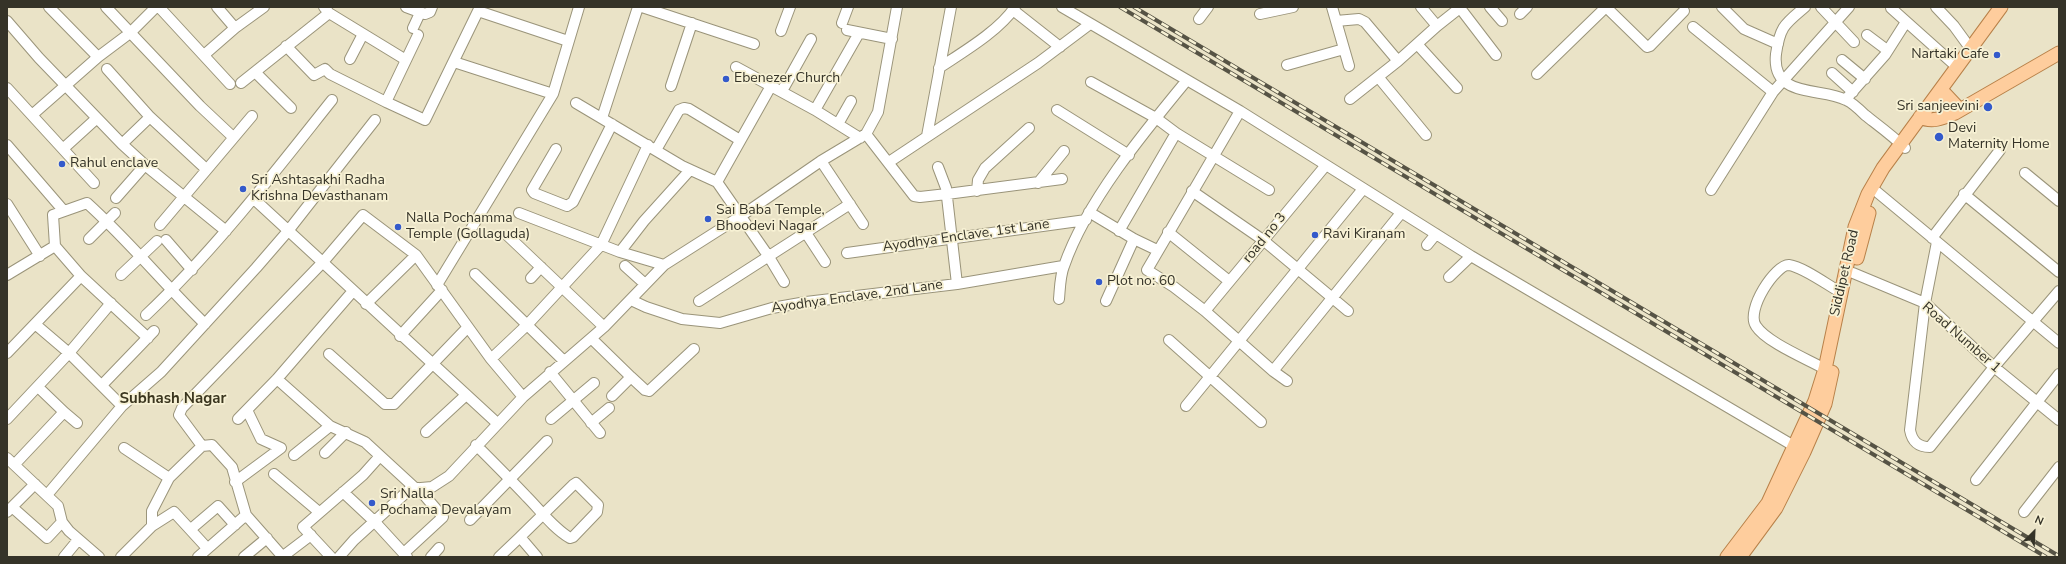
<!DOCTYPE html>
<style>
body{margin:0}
#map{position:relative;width:2066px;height:564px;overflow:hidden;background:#eae3c7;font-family:"Nunito Sans",sans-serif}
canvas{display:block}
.frame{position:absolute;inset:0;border:8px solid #353328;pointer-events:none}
.north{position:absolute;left:2014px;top:512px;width:40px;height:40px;-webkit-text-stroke:3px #f7f1d4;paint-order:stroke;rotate:24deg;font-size:11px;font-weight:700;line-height:16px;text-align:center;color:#353328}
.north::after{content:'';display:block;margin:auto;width:14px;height:18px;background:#353328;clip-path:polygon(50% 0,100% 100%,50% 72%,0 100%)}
</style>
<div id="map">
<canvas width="2066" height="564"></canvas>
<div class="frame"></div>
<div class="north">N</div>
</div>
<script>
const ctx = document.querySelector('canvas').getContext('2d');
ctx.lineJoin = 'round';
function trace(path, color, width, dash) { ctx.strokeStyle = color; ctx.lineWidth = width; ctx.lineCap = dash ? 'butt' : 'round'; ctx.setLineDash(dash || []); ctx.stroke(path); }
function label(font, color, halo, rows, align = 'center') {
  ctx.font = font + ' "Nunito Sans",sans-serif'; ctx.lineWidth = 3.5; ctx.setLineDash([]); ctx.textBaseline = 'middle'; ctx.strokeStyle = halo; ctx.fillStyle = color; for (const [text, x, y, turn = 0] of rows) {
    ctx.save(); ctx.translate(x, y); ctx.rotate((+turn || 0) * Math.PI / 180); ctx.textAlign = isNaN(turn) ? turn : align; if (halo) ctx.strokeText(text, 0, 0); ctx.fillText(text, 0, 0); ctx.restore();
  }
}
const minor = new Path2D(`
 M49 7 98 57
 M106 7 200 106 233 137
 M159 7 230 84
 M217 7 235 28
 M324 7 329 13 406 60
 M406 7 425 14 430 12 432 7
 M642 7 754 44
 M1062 7 1240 111 1471 256 1799 449
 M1332 7 1349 66
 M1421 7 1437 26
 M1490 7 1502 21
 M1606 7 1647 47 1650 46 1684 11
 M1722 7 1744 29 1778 44
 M1805 7C1785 24 1780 26 1776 54 1771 99 1822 87 1846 100 1853 103 1860 110 1865 115 1879 126 1893 136 1905 148
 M1821 7 1854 42
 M1936 7 1954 26 1970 48
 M1460 8 1496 55
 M1891 8 1957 67
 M1013 10 1060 47
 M478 11 568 41
 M1260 14 1293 7
 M1520 14 1527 7
 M1199 19 1208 7
 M7 21 39 58 122 144 145 165 226 231
 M1336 21 1359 19 1365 22 1398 61
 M842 23 848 7
 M1693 27 1773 92
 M413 28 420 13
 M847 30 892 39
 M781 31 790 7
 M1867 35 1887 50
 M1417 44 1457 88
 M286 46 314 75 325 69 330 74 386 102 418 35
 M204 55 235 28 264 7
 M350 59 363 34
 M1842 60 1865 79
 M454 62 553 94 579 7
 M1287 65 1344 49
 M736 67 815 110 860 138
 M939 68C963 52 999 31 1015 7
 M107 69 150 117 206 169
 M255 72 291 108
 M1832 73 1853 92
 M1537 74 1606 7
 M1379 78 1426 135
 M1091 82 1156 118 1176 133 1269 190
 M241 83 329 13
 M671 86 692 23
 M7 88 94 183
 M782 91 811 39
 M1350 99 1398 61 1437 26 1461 7
 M1846 99 1885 55 1906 22
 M386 102 425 120 480 7
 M576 103 682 166 717 182 769 257 784 282
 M815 110 859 33
 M1057 110 1129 155
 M1240 111 1147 270 1174 287 1205 311 1273 371 1287 381
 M32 115 98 57 130 33 156 7
 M602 118 638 7
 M838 124 851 101
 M866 134 914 196 920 197 947 194 1062 179
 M927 136 951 7
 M122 144 150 117
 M7 145 63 210
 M64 148 97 118
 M556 149 532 190 534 193 567 206 573 202 612 124
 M656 150 679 110 684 108 689 109 740 140
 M821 161 863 224
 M889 162 1038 63 1090 24
 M938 167 946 188 957 284
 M2025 173 2059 201
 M717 182 771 86
 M1038 183 1064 151
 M1711 190 1773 92 1849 7
 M977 191 978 180 985 168 1029 128
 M1192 191 1263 240 1348 311
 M1877 192 2059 343
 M1964 194 2059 272
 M116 198 145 165
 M254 199 497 423
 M7 204 40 256
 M1089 212 1134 239 1157 250
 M519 213 620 252 664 265
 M160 225 252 116
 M1119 231 1176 133
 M1168 232 1229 281
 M806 233 825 262
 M508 236 604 327
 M1932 238 2000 150
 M89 239 115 213
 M166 240 192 270
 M1937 242 1925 303 1910 430C1912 441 1918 447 1930 447L1994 367 2059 291
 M1427 245 1436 234
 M620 252 644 221 690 170
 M847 253 1086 220
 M625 266 645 284
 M1853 273 1925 303 1994 367 2059 420
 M475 274 564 361
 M7 275 55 246
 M121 275 157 241
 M1449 277 1471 256
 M531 278 541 267
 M437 285 553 94
 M1059 299C1060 288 1060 276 1064 266 1086 202 1144 132 1187 80
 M631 300 646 307 682 319 720 323 772 308 806 302 957 284 1063 266
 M699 301 850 204
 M1106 301 1134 239
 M366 304 416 255
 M1205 311 1326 165
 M146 315C215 250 273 174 332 100
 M35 324 69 353 122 406
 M400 336 442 290
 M148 338 81 276 55 246 53 215 87 203C129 241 165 285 205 324
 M592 339 631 377 612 396
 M1169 340 1261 422
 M7 353 81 276
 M329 354 385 404H394L468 327
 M491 359 527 325 601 245 648 145
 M1825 369C1807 359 1766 342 1756 326 1745 310 1776 264 1789 265 1803 267 1826 284 1840 292
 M1273 371 1401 213
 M550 372 600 433
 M631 377 645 390 649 391 694 349
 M277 379 330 426 365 442 415 488
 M102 385 154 331
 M1186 406 1363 189
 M64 412 77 423
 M7 419 69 353 111 303
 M238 419 277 379 353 291
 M551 419 594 383
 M591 423 609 408
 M426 432 465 396
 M476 445C493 462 510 479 527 497 540 510 553 528 570 538L573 537 597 512 598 505 576 483 573 485 520 537
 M124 448 169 478
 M325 453 346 432
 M294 455 330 426
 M7 458 58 506 62 522 69 531 99 557
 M15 464 64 412 38 387
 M274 474 319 512
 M1976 480 2059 374
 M235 482 281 448 261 439 247 410
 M343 492 374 521 407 557
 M47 495 122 406 161 372 256 268 288 231 375 120
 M12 507 47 538 62 522
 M7 512 35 484
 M2024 512 2059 467
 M470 520 547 441
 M152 526 174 512 207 548
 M191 529 218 506 235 525
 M404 553 443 517 418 488
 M64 557 78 540
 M121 557 152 526V511L169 478 202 446
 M198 557 246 515
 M244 557 267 538
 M282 557 311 535
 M283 557 246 515 232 467 212 445 202 446 179 415 182 408 323 262 363 215 416 255 491 359 523 397
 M331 557 303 527 363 475 380 456
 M339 557 354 540 410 489 432 487 449 476 523 397 604 327 664 265 741 216 821 161 866 134 878 112 897 7
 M431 557 439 548
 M499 557 520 537 537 557`);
const major = new Path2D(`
 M1945 94 1960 110
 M1920 117C1932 123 1943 118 1955 113L2059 53
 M1857 258 1869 213
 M1727 557 1768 503 1815 401 1825 369 1855 227 1868 194 1883 168 2001 7
 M1740 557 1776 508 1804 452 1825 404 1832 372`);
trace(minor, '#9a947a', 12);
trace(major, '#b88149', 15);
trace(minor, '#fff', 10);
trace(major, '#fecd9d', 13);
const rail = new Path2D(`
 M1120 7 2046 557
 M1134 7 2059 556`);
trace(rail, '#565345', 4);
trace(rail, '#f7f1d4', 2.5, [8]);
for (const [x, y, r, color] of [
 [1997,55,4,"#345acb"],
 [726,79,4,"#345acb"],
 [1988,107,5,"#345acb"],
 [1939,137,5,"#345acb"],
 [62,164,4,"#345acb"],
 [243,189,4,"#345acb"],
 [708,219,4,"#345acb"],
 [398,227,4,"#345acb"],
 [1315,235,4,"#345acb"],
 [1099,282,4,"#345acb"],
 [372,503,4,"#345acb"]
]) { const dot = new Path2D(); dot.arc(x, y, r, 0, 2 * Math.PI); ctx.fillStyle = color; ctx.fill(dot); trace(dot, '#f7f1d4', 1.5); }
label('14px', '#353328', '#f7f1d4', [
 ["Nartaki Cafe",1989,55,"right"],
 ["Ebenezer Church",734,79],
 ["Sri sanjeevini",1979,107,"right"],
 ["Devi",1948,129],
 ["Maternity Home",1948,145],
 ["Rahul enclave",70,164],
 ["Sri Ashtasakhi Radha",251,181],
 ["Krishna Devasthanam",251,197],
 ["Sai Baba Temple,",716,211],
 ["Bhoodevi Nagar",716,227],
 ["Nalla Pochamma",406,219],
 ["Temple (Gollaguda)",406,235],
 ["Ravi Kiranam",1323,235],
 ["Plot no: 60",1107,282],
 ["Sri Nalla",380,495],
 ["Pochama Devalayam",380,511]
], 'left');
label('14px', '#353328', '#f7f1d4', [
 ["Ayodhya Enclave, 1st Lane",966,236,-8],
 ["road no 3",1265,238,-51],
 ["Siddipet Road",1845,273,-77],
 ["Ayodhya Enclave, 2nd Lane",857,297,-8],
 ["Road Number 1",1961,338,41]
]);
label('bold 15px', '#3b361f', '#f7f1d4', [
 ["Subhash Nagar",173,399]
]);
</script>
